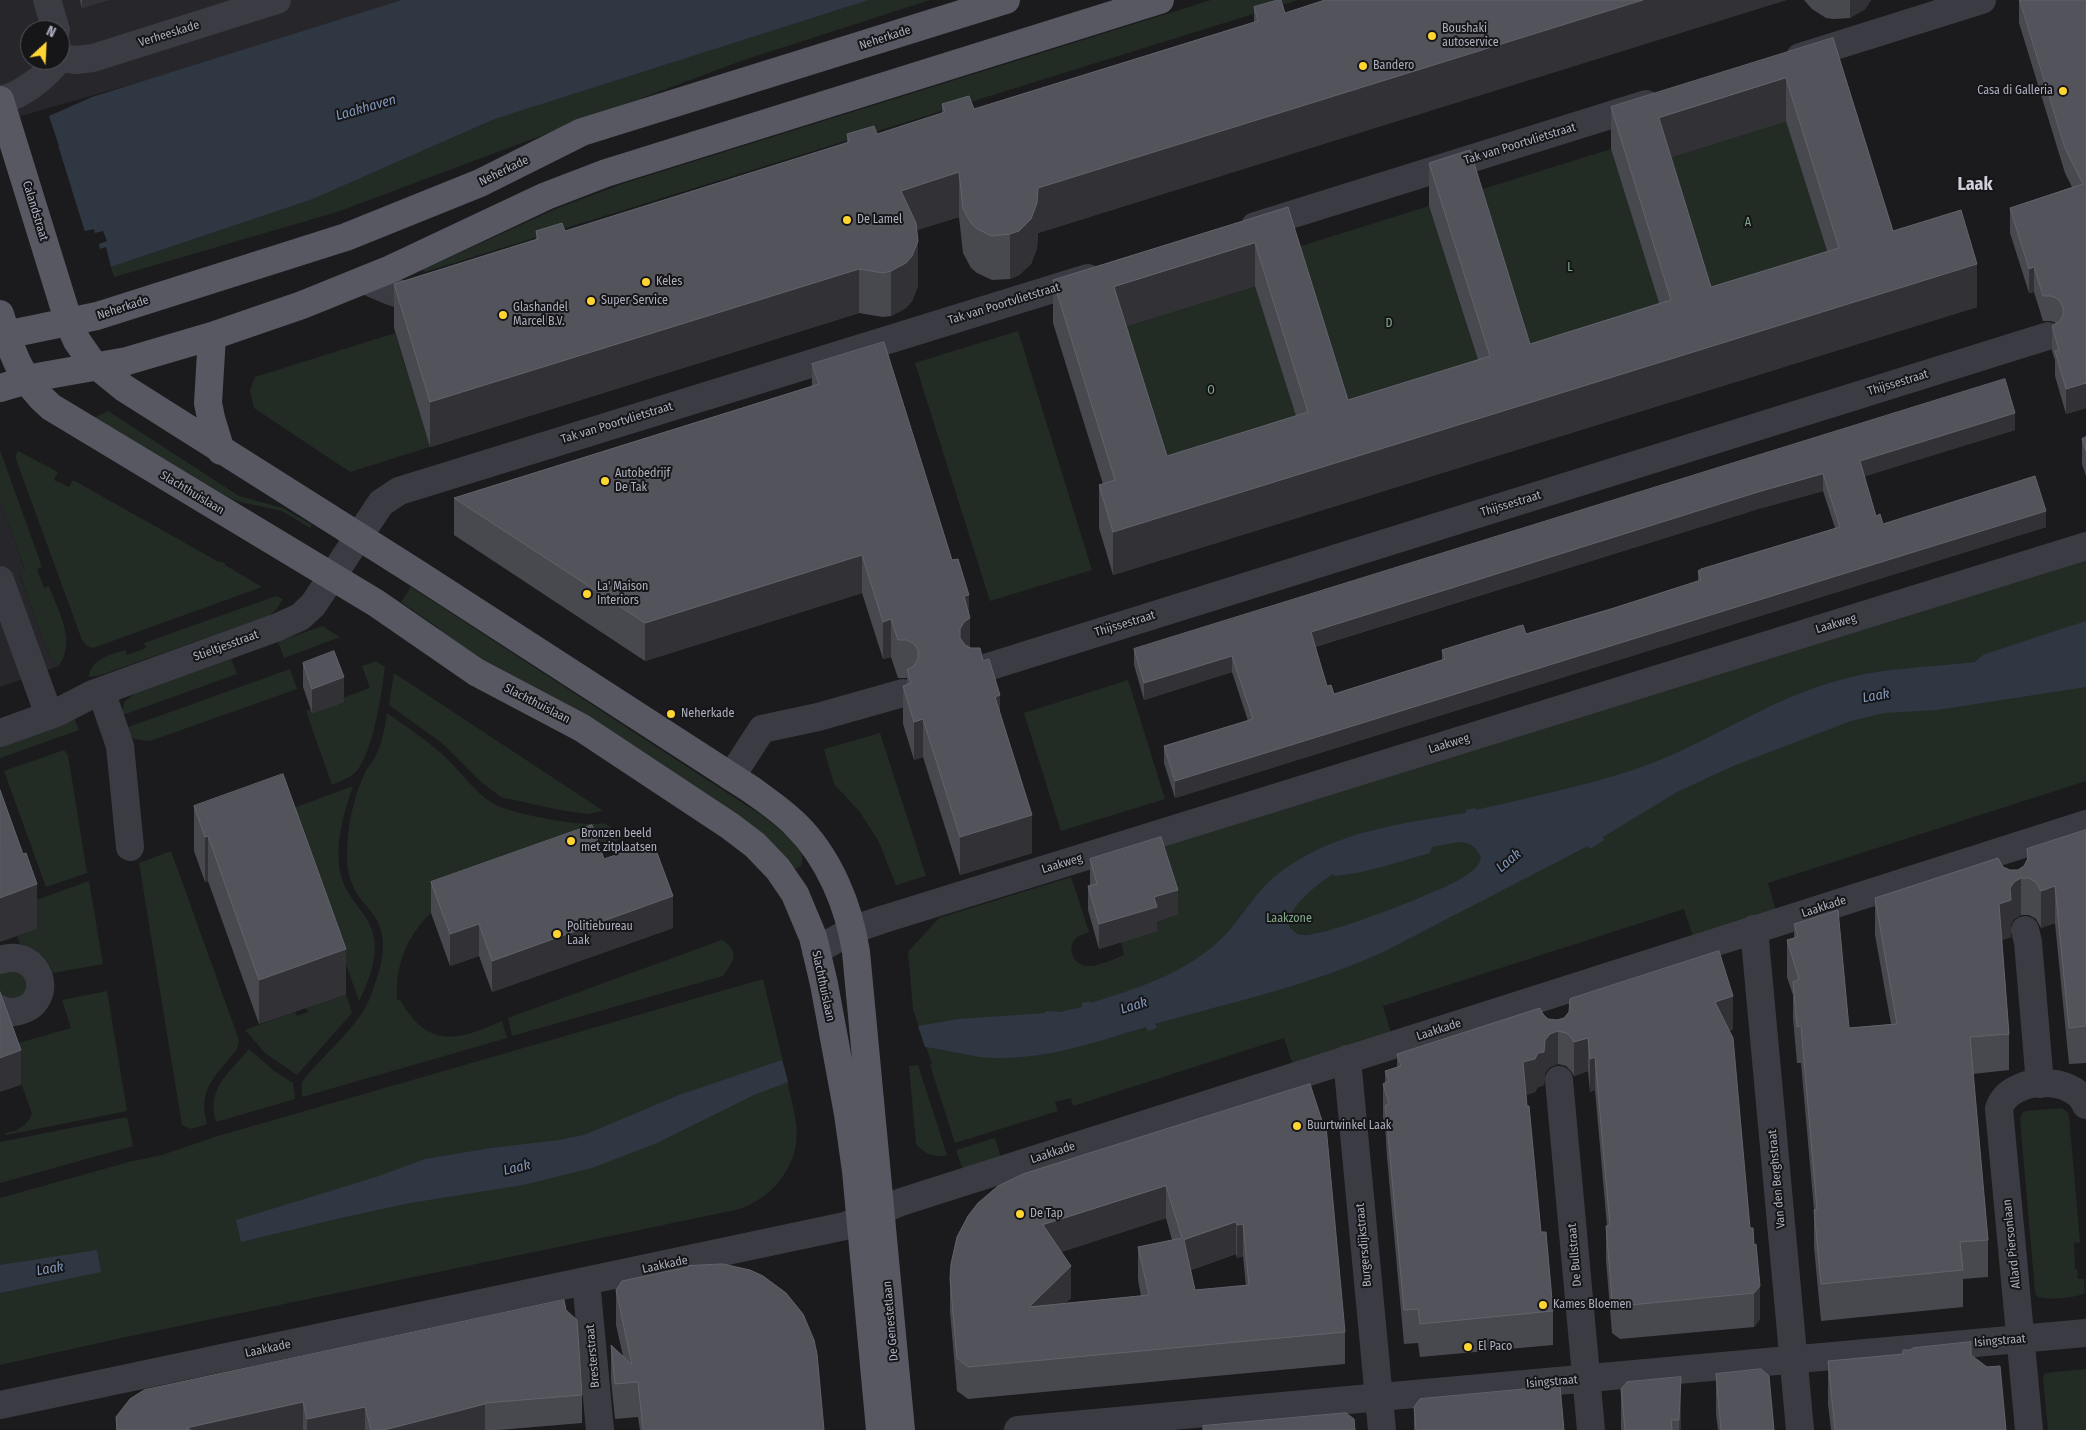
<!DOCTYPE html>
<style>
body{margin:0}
#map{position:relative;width:2086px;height:1430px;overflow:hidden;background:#1b1b1d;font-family:"Fira Sans Condensed",sans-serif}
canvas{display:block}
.north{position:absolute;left:20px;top:20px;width:50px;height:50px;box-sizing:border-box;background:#161518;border:1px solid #52535a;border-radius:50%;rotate:25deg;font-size:14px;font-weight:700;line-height:20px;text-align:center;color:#acafbe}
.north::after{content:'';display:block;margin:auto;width:18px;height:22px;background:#ffd531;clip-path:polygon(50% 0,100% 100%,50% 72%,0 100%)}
</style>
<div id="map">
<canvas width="2086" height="1430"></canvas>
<div class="north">N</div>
</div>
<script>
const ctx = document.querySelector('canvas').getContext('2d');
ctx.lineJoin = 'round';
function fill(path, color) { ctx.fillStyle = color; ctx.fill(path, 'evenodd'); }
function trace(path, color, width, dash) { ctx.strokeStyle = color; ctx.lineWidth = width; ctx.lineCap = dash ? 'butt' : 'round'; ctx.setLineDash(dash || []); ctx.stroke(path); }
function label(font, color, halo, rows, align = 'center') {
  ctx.font = font + ' "Fira Sans Condensed",sans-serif'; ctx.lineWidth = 4; ctx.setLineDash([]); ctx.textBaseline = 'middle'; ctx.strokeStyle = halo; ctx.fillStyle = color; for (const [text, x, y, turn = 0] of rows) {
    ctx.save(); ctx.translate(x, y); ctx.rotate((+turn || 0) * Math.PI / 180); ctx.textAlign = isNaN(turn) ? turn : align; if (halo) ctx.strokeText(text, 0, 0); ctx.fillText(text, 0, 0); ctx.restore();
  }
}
fill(new Path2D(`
 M0 0H426L0 122ZM30 30H60V60H30Z
 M0 500 25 571 19 573 45 645 50 656 59 666 0 687Z`), '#27262a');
fill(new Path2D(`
 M869 0H930L741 61 337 212 114 277 111 267 313 199 495 119Z
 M1211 0H1298L425 272 422 270 560 207 625 183Z
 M1779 97 1839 290 1711 330 1665 133Z
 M1611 149 1671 342 1530 386 1470 193Z
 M1429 206 1490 399 1348 443 1288 250Z
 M1248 262 1308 455 1167 499 1116 303Z
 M1018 331 1092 570 990 601 915 363Z
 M395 333 430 447 350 472 254 408 250 390 255 377Z
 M108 411 239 496 283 508 312 525 310 528 282 511 240 502 230 498 94 418Z
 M0 450 42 567 37 569 44 588 49 586C59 613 76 640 59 666L50 656 45 645 19 572 25 570 0 500Z
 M18 451 58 472 54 480 69 487 73 480 217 561 225 563V565L262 587 93 648 87 646 82 640 16 459V455Z
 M2086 556V781L1768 883 1776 911 1693 937 1684 909 1383 1006 1391 1033 1293 1065 1284 1038 1073 1106 1071 1098 1055 1102 1058 1111 955 1143 930 1065 932 1064 913 1009 908 952 939 918 1071 877 1089 932C1084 934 1079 935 1075 939 1067 949 1073 964 1086 966 1098 967 1114 959 1124 955L1121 942 1154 922 1159 843Z
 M411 587 758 813C771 823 810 848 801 866L794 870 469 656 436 626 401 602Z
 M276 596 283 599 276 610 268 616 101 675 89 677C91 658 110 655 125 650L127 655 146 648 144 643Z
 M322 626 340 637 284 658 278 642Z
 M231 659 237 674 120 716 125 701 134 694Z
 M376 661 385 667C381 695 374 750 356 772 350 778 340 781 332 785L306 711 370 688 362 666Z
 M290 669 297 689 150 741 134 739 123 729Z
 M394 673 602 810V811L588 814 560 810 501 797 481 782 442 743 389 705Z
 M1128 680 1165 799 1061 831 1024 713Z
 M387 713C407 727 427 740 445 757 460 771 475 792 492 803 510 814 585 828 604 823L626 837 431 913C406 937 395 966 397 1000H400C428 1049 457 1041 502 1021L507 1038 302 1097V1082C321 1057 347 1037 364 1010 371 998 375 984 379 971 384 955 385 937 378 922 374 914 368 908 362 901 352 888 346 872 347 855 347 829 353 797 365 773 367 768 372 763 375 757 382 744 385 728 387 713Z
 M73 715 79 730 0 758V741Z
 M880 733 926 876 896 885 879 842 860 812 834 784 824 749Z
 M64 750 68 755 87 873 46 887 4 771Z
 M353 786C343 815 333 849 342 879 347 895 358 905 366 918 383 943 372 976 359 1001L291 809Z
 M171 851 239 1040C239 1049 233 1054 228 1060 209 1082 199 1095 207 1124L191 1129 182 1125 139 863Z
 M89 881 103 964 53 973C47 957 37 948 20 945L17 936 37 929 28 903Z
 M722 940C741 951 733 962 723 976L512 1036 508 1018Z
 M18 966 31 989 17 1002 0 997V971Z
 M763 979 789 1086H788C791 1099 795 1112 796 1124 801 1163 775 1196 740 1209L126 1337 0 1365V1198L129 1162 162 1155 218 1136Z
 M107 991 127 1111 6 1135 5 1133C19 1131 26 1126 32 1114L8 1046 71 1028 62 1000Z
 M346 994 352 1013 297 1075 265 1053 245 1030 295 1012 297 1016 308 1012 306 1008Z
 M249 1049 274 1071 293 1083 295 1099 216 1122C206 1089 229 1073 249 1049Z
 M918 1065 947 1155C934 1158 925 1154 916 1144L909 1066Z
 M2062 1108 2067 1112 2069 1116 2080 1242 2074 1243 2075 1269H2077L2078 1279H2084L2085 1293C2076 1298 2045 1301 2037 1296L2035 1292 2020 1119 2022 1113 2026 1111Z
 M127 1117 133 1146 0 1183V1142Z
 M995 1138 1001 1158 963 1170 956 1150Z
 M2086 1369V1430H2048L2043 1377 2045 1373Z`), '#222c24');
fill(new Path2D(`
 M402 0H869L495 119 313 199 111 267 106 247 100 249 99 244 107 241 103 231 95 233 94 229 81 232 0 164 59 146 49 116 92 97Z
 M2086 621V687L1937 710 1884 713 1851 721 1733 766 1677 792 1603 837 1604 840 1590 849 1588 846 1385 951C1312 985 1232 1002 1155 1024L1157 1028 1148 1031 1146 1027C1099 1041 1050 1058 1001 1058 976 1059 950 1050 925 1047L918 1026 959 1019 1045 1013 1047 1011 1060 1012 1082 1007V1003L1091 1001V1003C1141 987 1191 972 1228 932 1246 911 1260 886 1283 870 1338 831 1402 823 1466 813V810L1475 808 1476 810C1538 795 1609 782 1667 757 1725 732 1778 696 1840 680 1882 668 1932 667 1975 662L1983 655 1991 652ZM1458 842C1469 841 1477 847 1481 858 1479 869 1465 876 1457 881 1435 893 1323 938 1302 935 1297 935 1293 931 1290 927 1282 911 1321 881 1333 874L1334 876C1368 873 1397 862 1430 853L1432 847Z
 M782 1060 788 1082 754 1095 657 1143 592 1168 523 1185 410 1203 345 1217 241 1242 236 1220 376 1177 425 1159 491 1148 559 1140 584 1135 679 1095Z
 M97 1250 101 1272 0 1293V1265Z`), '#2f3743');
fill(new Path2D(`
 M58 145 85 232 0 258V163Z`), '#1b1b1d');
trace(new Path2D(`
 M47 0 56 30
 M1800 57 1982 0
 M60 58 76 60 93 58 277 0
 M0 99C15 100 49 75 57 60
 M1255 226 1646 104
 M365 280C391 291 401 300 430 291
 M0 580 49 715
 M975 671 2048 336
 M101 691 120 746 130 847
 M0 733 56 713 93 694 278 627 300 617 313 605 381 503 399 491 1088 278
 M731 777 762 729 818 717 903 693
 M1754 929 1800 1430
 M2025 930 2028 942 2040 1084
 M816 951 852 930 881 920 2086 546
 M0 960C40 946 57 1001 19 1011 13 1013 6 1012 0 1009
 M1347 1059 1382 1430
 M1559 1080 1591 1430
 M586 1281 600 1430
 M0 1405 845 1226 901 1202 2086 824
 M1018 1430 2086 1333
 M2029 1430 1999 1109C2008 1076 2074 1074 2086 1105`), '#3b3b43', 28);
trace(new Path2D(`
 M0 100 69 323 77 341 91 361 124 388 415 572 752 790C767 801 782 811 795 824 829 857 849 906 856 952L901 1430
 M0 314C11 350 21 382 51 407L376 603 476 672 582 728 730 826 755 845 778 869 795 894 813 937 824 984 848 1114 856 1171 880 1430
 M0 336 97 316 346 237 480 183 582 132 1006 0
 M212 336 208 403 211 418 221 451
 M0 388 37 377 127 361 212 336 302 305 391 269 546 196 606 173 1160 0`), '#575862', 28);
fill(new Path2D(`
 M80 0H108L82 8Z
 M1804 0H1871L1865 9 1850 18 1834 19 1826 18 1812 9Z
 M2019 0H2086V409V408L2066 414 2055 376V360L2052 351V326L2056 323 2051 321H2043L2034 292 2029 293 2010 233V208L2072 187 2065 173 2019 23Z
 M1254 7 1285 13 1482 94 1038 233 1037 248 1031 264 1019 275 1010 279 992 280 977 273 971 268 963 253 959 217 917 230 918 286 912 301 906 308 891 316 883 317 859 313 430 447 394 328V284L536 239V231H565L847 143V134H877L942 113V104L974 109 1254 22Z
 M1833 38 1893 231 1977 307 1113 575 1099 528V485L1103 484 1053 323V280L1288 207 1348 400 1478 360 1429 206V163L1530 344 1659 303 1611 149V107ZM1786 121 1827 251 1711 287 1671 157ZM1255 286 1296 416 1167 456 1126 326Z
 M812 364 969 613 970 648 1000 713 1032 853 960 875 923 757 914 760 903 724V686L907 684V678H898L891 657 883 659 862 593 645 661 454 535V498L812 386Z
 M2005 379 2015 430 1864 476 1876 516 1883 524 2046 527 1175 798 1164 763V746L1248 721 1232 672 1144 700 1134 665V649ZM1823 491 1835 528 1698 571V581L1614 608 1526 634 1442 650V660L1334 694 1327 686 1315 647 1758 509Z
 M2086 437V476L2082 464V439Z
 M303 663 344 702 312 713 303 687Z
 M194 806 346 994 259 1024 208 881 205 882 194 851Z
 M2086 830V1063L2069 1064 2055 923 2041 928 2036 919 2029 915H2021L2014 919 2011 924V937L2002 940 2009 1034V1070L1973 1074 1988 1240V1277L1963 1279V1307L1821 1321 1814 1247V1210L1801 1063H1797L1793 1018V995L1787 977V940L1794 938V924L1849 1028 1891 1024 1875 935V898L2003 867 2010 870H2018L2024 866 2027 860V849Z
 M604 859 673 928 492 992 479 956 450 966 431 913V882Z
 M1090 859 1178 914 1157 921V931L1099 949 1088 910V886L1090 885Z
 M1543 1014 1548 1019 1557 1020 1733 1029 1729 1031 1760 1319 1754 1327 1620 1339 1612 1333 1606 1260V1226H1607L1595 1090 1590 1092 1588 1071 1574 1076 1571 1071 1566 1066 1558 1064 1550 1067 1545 1073 1544 1085 1538 1087 1535 1092 1526 1095 1541 1232 1553 1311V1345L1420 1357 1418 1343 1404 1344 1387 1157 1385 1124 1383 1118V1084L1385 1083V1071L1397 1067V1054Z
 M1310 1084 1345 1332V1364L968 1399 957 1391 950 1312V1279ZM1166 1218 1172 1240 1138 1247V1280L1141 1296 1065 1303 1071 1298 1061 1252ZM1236 1254 1237 1258 1243 1256 1246 1286 1195 1290 1191 1270Z
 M616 1290 824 1430H640L638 1417 615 1419 611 1380V1345L623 1356 616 1325Z
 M1903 1350 1971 1355 2006 1430H1831L1828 1404V1361L1903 1354Z
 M1716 1374 1774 1430H1718L1716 1414Z
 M1621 1389 1681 1417V1430H1621Z
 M582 1395V1423L499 1430H116V1417L130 1399Z
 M1414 1407 1564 1430H1414Z`), '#48494f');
fill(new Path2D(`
 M82 0H108L82 8Z
 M1643 0H1787L1038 233 1037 248 1031 264 1019 275 1010 279V234L1038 188Z
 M1850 0H1871L1865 9 1850 18Z
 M1786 78V121L1659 161V118Z
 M959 172V217L901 235V191Z
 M918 241V286L912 301 906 308 891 316V271Z
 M1255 243V286L1114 330V287Z
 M1977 264V307L1113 575V532Z
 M2034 267V292L2029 293V269Z
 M859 269V313L430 447V402Z
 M2086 383V408L2066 414V389Z
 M2015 413V430L1860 478V461Z
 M1823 474V491L1758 509 1311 648V632L1758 492Z
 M2046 511V527L1175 798V781Z
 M862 555V593L645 661V623Z
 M969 595V619L970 618V656L960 667V629L964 596Z
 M891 619V657L883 659V622Z
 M1232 656V672L1144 700V683Z
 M344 677V702L312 713V689Z
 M1000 695V733L995 697Z
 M923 719V757L914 760V722Z
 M1032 815V853L960 875V837Z
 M208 836V881L205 882V837Z
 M2021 878V915L2014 919 2011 924V937L1999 941V904L2014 882Z
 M37 884V929L0 942V898Z
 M2055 886V923L2041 928V891Z
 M1178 890V914L1157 921V931L1099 949V924L1154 897Z
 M673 896V928L492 992V961Z
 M479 924V956L450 966V934Z
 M346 949V994L259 1024V980Z
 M1733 996V1029L1715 1035V1002Z
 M1558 1031V1064L1550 1067 1545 1073 1544 1085 1538 1087 1535 1092 1523 1096V1062L1538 1053 1545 1040 1550 1034Z
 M1588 1038V1071L1574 1076V1042Z
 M21 1050V1085L0 1092V1058Z
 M1595 1057V1090L1590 1092V1059Z
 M1166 1186V1218L1043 1258V1225Z
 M1236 1222V1254L1184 1272V1240Z
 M1243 1224V1256L1237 1258V1225Z
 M1071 1266V1298L1029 1340V1307Z
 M1760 1286V1319L1754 1327V1293Z
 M1681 1377V1430H1679Z
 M303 1402V1430H186V1428Z
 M485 1404V1430H384Z
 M365 1407V1430H307V1419Z`), '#323236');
const building = new Path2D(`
 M1278 0H1281L1285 13 1325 0H1643L1038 188 1037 203 1031 219 1019 231 1010 234 992 236 977 229 971 223 963 209 959 172 901 191 916 223 918 241 912 256 906 263 891 271 883 273 859 269 430 402 394 284 538 239 536 231 562 223 565 231 849 142 847 134 874 126 877 134 945 112 942 104 969 96 974 109 1258 21 1254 7Z
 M2020 0H2086V384V383L2066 389 2055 351 2059 350 2052 326 2060 321 2063 315V307L2058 299 2051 296H2043L2034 267 2029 269 2010 208 2083 184 2065 148Z
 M1833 38 1893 231 1961 210 1977 264 1113 532 1099 485 1115 480 1053 280 1288 207 1348 400 1490 356 1429 163 1470 150 1530 344 1671 300 1611 107ZM1786 78 1839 248 1711 287 1659 118ZM1255 243 1308 412 1167 456 1114 287Z
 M884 342 952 560 958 559 969 595 964 596 970 618 964 622 960 629V638L965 645 971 648H980L983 661 989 659 1000 695 995 697 1032 815 960 837 923 719 914 722 903 686 911 683 907 670 914 666 918 659V650L914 644 907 640H898L891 619 883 622 862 555 645 623 454 498 819 384 812 364Z
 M2005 379 2015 413 1860 461 1876 516 1880 514 1883 524 2035 476 2046 511 1175 781 1164 746 1253 719 1232 656 1144 683 1134 649ZM1823 474 1840 527 1701 569 1698 571 1701 580 1614 608 1526 634 1523 625 1519 626 1442 650 1445 659 1334 694 1331 685 1327 686 1311 632 1758 492Z
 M2086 437V451L2082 439Z
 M334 651 344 677 312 689 303 663Z
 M283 774 346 949 259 980 208 836 205 837 194 806Z
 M0 790 23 854 26 853 37 884 0 898Z
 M592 825 604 859 653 842 673 896 492 961 479 924 450 934 431 882Z
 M2086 830V1026L2069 1028 2055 886 2041 891 2036 882 2029 878H2021L2014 882 2010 888 2011 900 1999 904 2009 1034 1970 1037 1988 1240 1960 1242 1963 1270 1821 1284 1814 1210 1817 1209 1801 1026 1797 1027 1793 982 1799 979 1787 940 1798 937 1794 924 1838 910 1849 1028 1897 1024 1875 898 1998 858 2003 867 2010 870H2018L2024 866 2028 858 2027 849Z
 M1161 837 1178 890 1154 897 1157 907 1099 924 1088 886 1097 884 1090 859Z
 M1719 951 1733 996 1715 1002 1733 1038 1750 1228H1753L1754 1245 1756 1244 1760 1286 1754 1293 1620 1306 1612 1299 1606 1226H1610L1595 1057 1590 1059 1588 1038 1574 1042 1571 1037 1566 1033 1558 1031 1550 1034 1545 1040 1544 1052 1538 1053 1535 1059 1523 1062 1527 1106H1529L1541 1232H1546L1553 1311 1420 1324 1418 1309 1404 1310 1387 1123 1385 1106 1389 1103 1383 1084 1389 1081 1385 1071 1401 1066 1397 1054 1540 1008 1543 1014 1548 1019 1557 1020 1564 1018 1569 1012 1570 999Z
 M0 992 21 1050 0 1058Z
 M1310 1084 1324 1127 1326 1126 1345 1332 968 1367 957 1358 950 1279 951 1264 957 1237 968 1216 978 1203 998 1186 1023 1174ZM1166 1186 1182 1238 1138 1247 1149 1295 1029 1307 1071 1266 1043 1225ZM1236 1222 1237 1225 1243 1224 1249 1285 1195 1290 1184 1240Z
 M723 1264 750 1270 763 1276 786 1293 803 1314 814 1340 817 1354 824 1430H643L638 1382 615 1384 611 1345 632 1365 616 1290 622 1281 688 1267V1266Z
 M564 1300 566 1310 577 1320 582 1395 485 1403V1404L384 1430H371L365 1407 307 1419 303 1402 186 1428 191 1430H117L116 1417 130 1399 144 1390Z
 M1971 1342V1355L1987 1367 2000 1366 2006 1430H1835L1828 1361 1903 1354V1350H1910L1913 1348Z
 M1761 1369 1769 1376 1774 1430H1721L1716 1374Z
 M1681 1377 1679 1420H1671L1672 1430H1625L1621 1389 1627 1382Z
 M1560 1386 1564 1430H1416L1414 1407 1420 1399Z
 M1346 1413 1354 1419 1355 1430H1203V1426Z`);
fill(building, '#53545b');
trace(building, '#61626b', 1);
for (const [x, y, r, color] of [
 [1432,36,5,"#ffd531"],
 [1363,66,5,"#ffd531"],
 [2063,91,5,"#ffd531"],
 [847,220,5,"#ffd531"],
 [646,282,5,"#ffd531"],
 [591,301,5,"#ffd531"],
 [503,315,5,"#ffd531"],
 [605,481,5,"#ffd531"],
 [587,594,5,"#ffd531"],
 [671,714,5,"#ffd531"],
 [571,841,5,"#ffd531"],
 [557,934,5,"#ffd531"],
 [1297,1126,5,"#ffd531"],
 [1020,1214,5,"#ffd531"],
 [1543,1305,5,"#ffd531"],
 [1468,1347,5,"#ffd531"]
]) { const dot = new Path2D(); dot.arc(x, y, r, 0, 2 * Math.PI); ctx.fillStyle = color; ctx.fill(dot); trace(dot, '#161518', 2); }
label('12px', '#acafbe', '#161518', [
 ["Boushaki",1442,29],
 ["autoservice",1442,43],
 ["Bandero",1373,66],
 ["Casa di Galleria",2053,91,"right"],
 ["De Lamel",857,220],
 ["Keles",656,282],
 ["Super Service",601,301],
 ["Glashandel",513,308],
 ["Marcel B.V.",513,322],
 ["Autobedrijf",615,474],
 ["De Tak",615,488],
 ["La' Maison",597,587],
 ["Interiors",597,601],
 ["Neherkade",681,714],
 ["Bronzen beeld",581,834],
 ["met zitplaatsen",581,848],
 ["Politiebureau",567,927],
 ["Laak",567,941],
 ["Buurtwinkel Laak",1307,1126],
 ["De Tap",1030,1214],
 ["Kames Bloemen",1553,1305],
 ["El Paco",1478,1347]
], 'left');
label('12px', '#acafbe', '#161518', [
 ["Verheeskade",169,34,-17],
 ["Neherkade",885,38,-18],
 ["Tak van Poortvlietstraat",1520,144,-17],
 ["Neherkade",504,171,-26],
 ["Calandstraat",35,211,73],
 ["Tak van Poortvlietstraat",1004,304,-17],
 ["Neherkade",123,308,-18],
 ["Thijssestraat",1898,383,-17],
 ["Tak van Poortvlietstraat",617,423,-17],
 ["Slachthuislaan",192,493,31],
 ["Thijssestraat",1511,504,-17],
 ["Thijssestraat",1125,624,-17],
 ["Laakweg",1836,624,-17],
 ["Stieltjesstraat",226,646,-20],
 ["Slachthuislaan",537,704,27],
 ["Laakweg",1449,744,-17],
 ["Laakweg",1062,864,-17],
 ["Laakkade",1824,907,-18],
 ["Slachthuislaan",823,986,78],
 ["Laakkade",1439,1030,-18],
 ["Laakkade",1053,1153,-18],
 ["Van den Berghstraat",1777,1179,-95],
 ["Allard Piersonlaan",2012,1244,-96],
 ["Burgersdijkstraat",1364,1245,-95],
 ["De Bullstraat",1575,1255,-95],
 ["Laakkade",665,1265,-12],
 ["De Genestetlaan",891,1321,-95],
 ["Isingstraat",2000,1341,-5],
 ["Laakkade",268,1349,-12],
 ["Bresterstraat",593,1356,-95],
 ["Isingstraat",1552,1382,-5]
]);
label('12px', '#82aa8a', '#161518', [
 ["A",1748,223],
 ["L",1570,268],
 ["D",1389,324],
 ["O",1211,391],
 ["Laakzone",1289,919]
]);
label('italic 14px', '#8198bb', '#161518', [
 ["Laakhaven",366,108,-16],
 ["Laak",1876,696,-10],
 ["Laak",1509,861,-40],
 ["Laak",1134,1006,-17],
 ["Laak",517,1168,-13],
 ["Laak",50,1269,-10]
]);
label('bold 18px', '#cecfd9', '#161518', [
 ["Laak",1975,185]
]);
</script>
